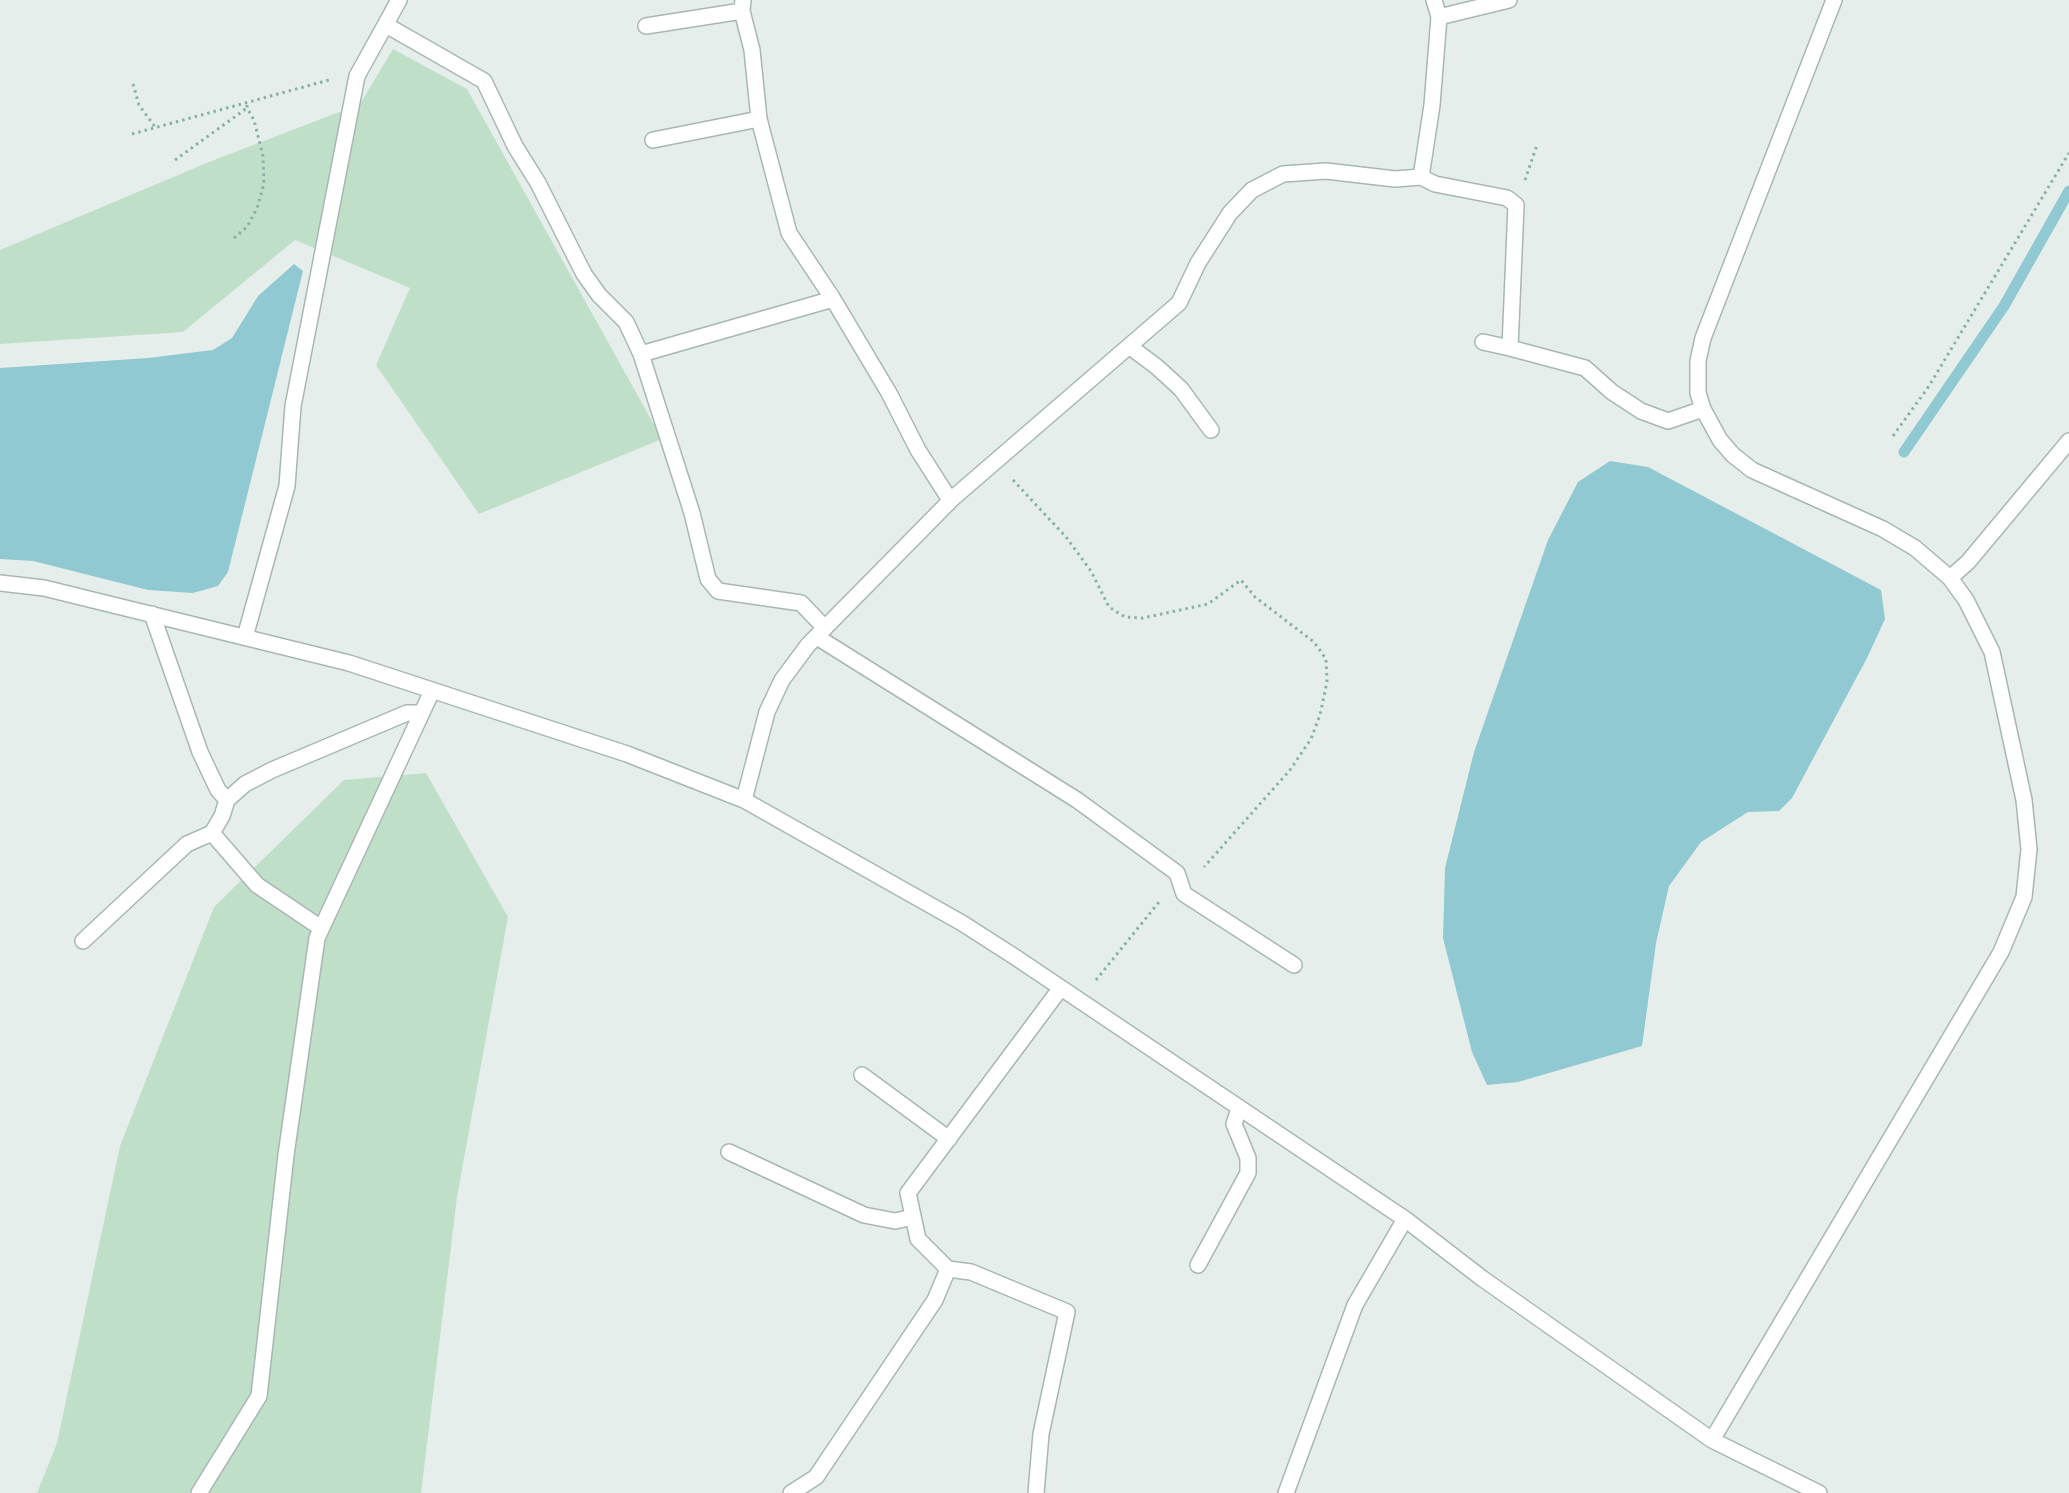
<!DOCTYPE html>
<style>
body{margin:0}
canvas{display:block;background:#e6eeeb}
</style>
<canvas width="2069" height="1493"></canvas>
<script>
const ctx = document.querySelector('canvas').getContext('2d');
ctx.lineJoin = 'round';
function fill(path, color) { ctx.fillStyle = color; ctx.fill(path, 'evenodd'); }
const shape = rows => new Path2D(rows.map(r => 'M' + r).join(''));
function stroke(path, color, width, dash) { ctx.strokeStyle = color; ctx.lineWidth = width; ctx.lineCap = dash ? 'butt' : 'round'; ctx.setLineDash(dash || []); ctx.stroke(path); }
const green = shape([
 [393,49,467,89,662,439,479,514,376,365,410,288,295,240,183,332,0,344,0,250,209,162,360,104],
 [426,773,508,917,457,1197,421,1493,37,1493,57,1443,120,1146,214,907,344,780]
]);
const water = shape([
 [294,264,303,271,228,572,218,586,193,593,148,590,33,561,0,559,0,368,148,358,213,350,232,338,258,296],
 [1610,461,1648,467,1881,590,1885,619,1867,658,1792,798,1779,811,1748,812,1701,842,1669,886,1656,943,1642,1046,1518,1082,1487,1085,1472,1052,1443,938,1445,868,1474,752,1548,540,1578,482]
]);
const stream = shape([
 [1904,452,2004,306,2069,191]
]);
const path = shape([
 [133,84,139,105,155,127],
 [132,134,329,80],
 [175,160,247,108],
 [1525,180,1537,145],
 [234,238,247,227,257,208,264,184,263,156,254,120,247,108,247,102],
 [1893,436,1929,386,2069,153],
 [1013,480,1066,537,1091,571,1109,607,1125,617,1143,618,1208,604,1241,580,1255,597,1314,642,1326,659,1327,682,1320,715,1311,739,1290,770,1204,867],
 [1096,980,1159,902]
]);
const minor = shape([
 [1434,0,1439,17],
 [386,25,484,81,515,146,538,183,584,274,599,295,626,322,641,354,692,513,708,579,718,591,801,603,825,628],
 [646,26,742,11],
 [759,119,789,233,833,299,889,393,918,450,950,500],
 [653,140,759,119,752,50,742,11,743,0],
 [1421,177,1435,184,1507,198,1516,205,1510,348],
 [1483,342,1510,348,1585,368,1612,392,1641,411,1668,421,1703,409],
 [1129,346,1157,367,1181,389,1211,430],
 [641,354,833,299],
 [1950,578,1968,562,2069,441],
 [0,583,44,588,349,663,627,754,744,800,962,923,1015,957,1405,1219,1483,1279,1712,1440,1819,1493],
 [152,614,200,752,218,790,227,800,245,784,272,770,407,713,422,713],
 [245,637,287,486,293,406,357,76,399,0],
 [817,637,1077,800,1177,873,1184,894,1294,965],
 [227,800,222,816,212,833,257,885,321,928],
 [744,800,767,712,782,680,808,645,953,498,1179,303,1198,263,1230,213,1252,190,1283,174,1326,171,1395,179,1421,177,1432,105,1439,17,1509,0],
 [83,941,187,844,212,833],
 [862,1075,949,1139],
 [729,1152,864,1215,895,1221,913,1217],
 [1198,1265,1248,1173,1248,1158,1234,1124,1239,1108],
 [948,1269,971,1272,1067,1312,1041,1434,1036,1493],
 [1712,1440,2001,952,2024,897,2029,849,2024,800,1992,652,1966,600,1950,578,1915,548,1883,529,1752,470,1733,455,1720,440,1703,409,1698,393,1698,361,1703,338,1834,0],
 [199,1493,259,1396,286,1155,317,938,432,691],
 [791,1493,816,1477,935,1300,948,1269,918,1239,908,1193,1060,989],
 [1286,1493,1355,1305,1405,1219]
]);
fill(green, '#c0dfc8');
fill(water, '#90c9d1');
stroke(stream, '#90c9d1', 11);
stroke(minor, '#a8b7b2', 18);
stroke(path, '#88b1a3', 3, [2.5, 4]);
stroke(minor, '#fff', 15);
</script>
